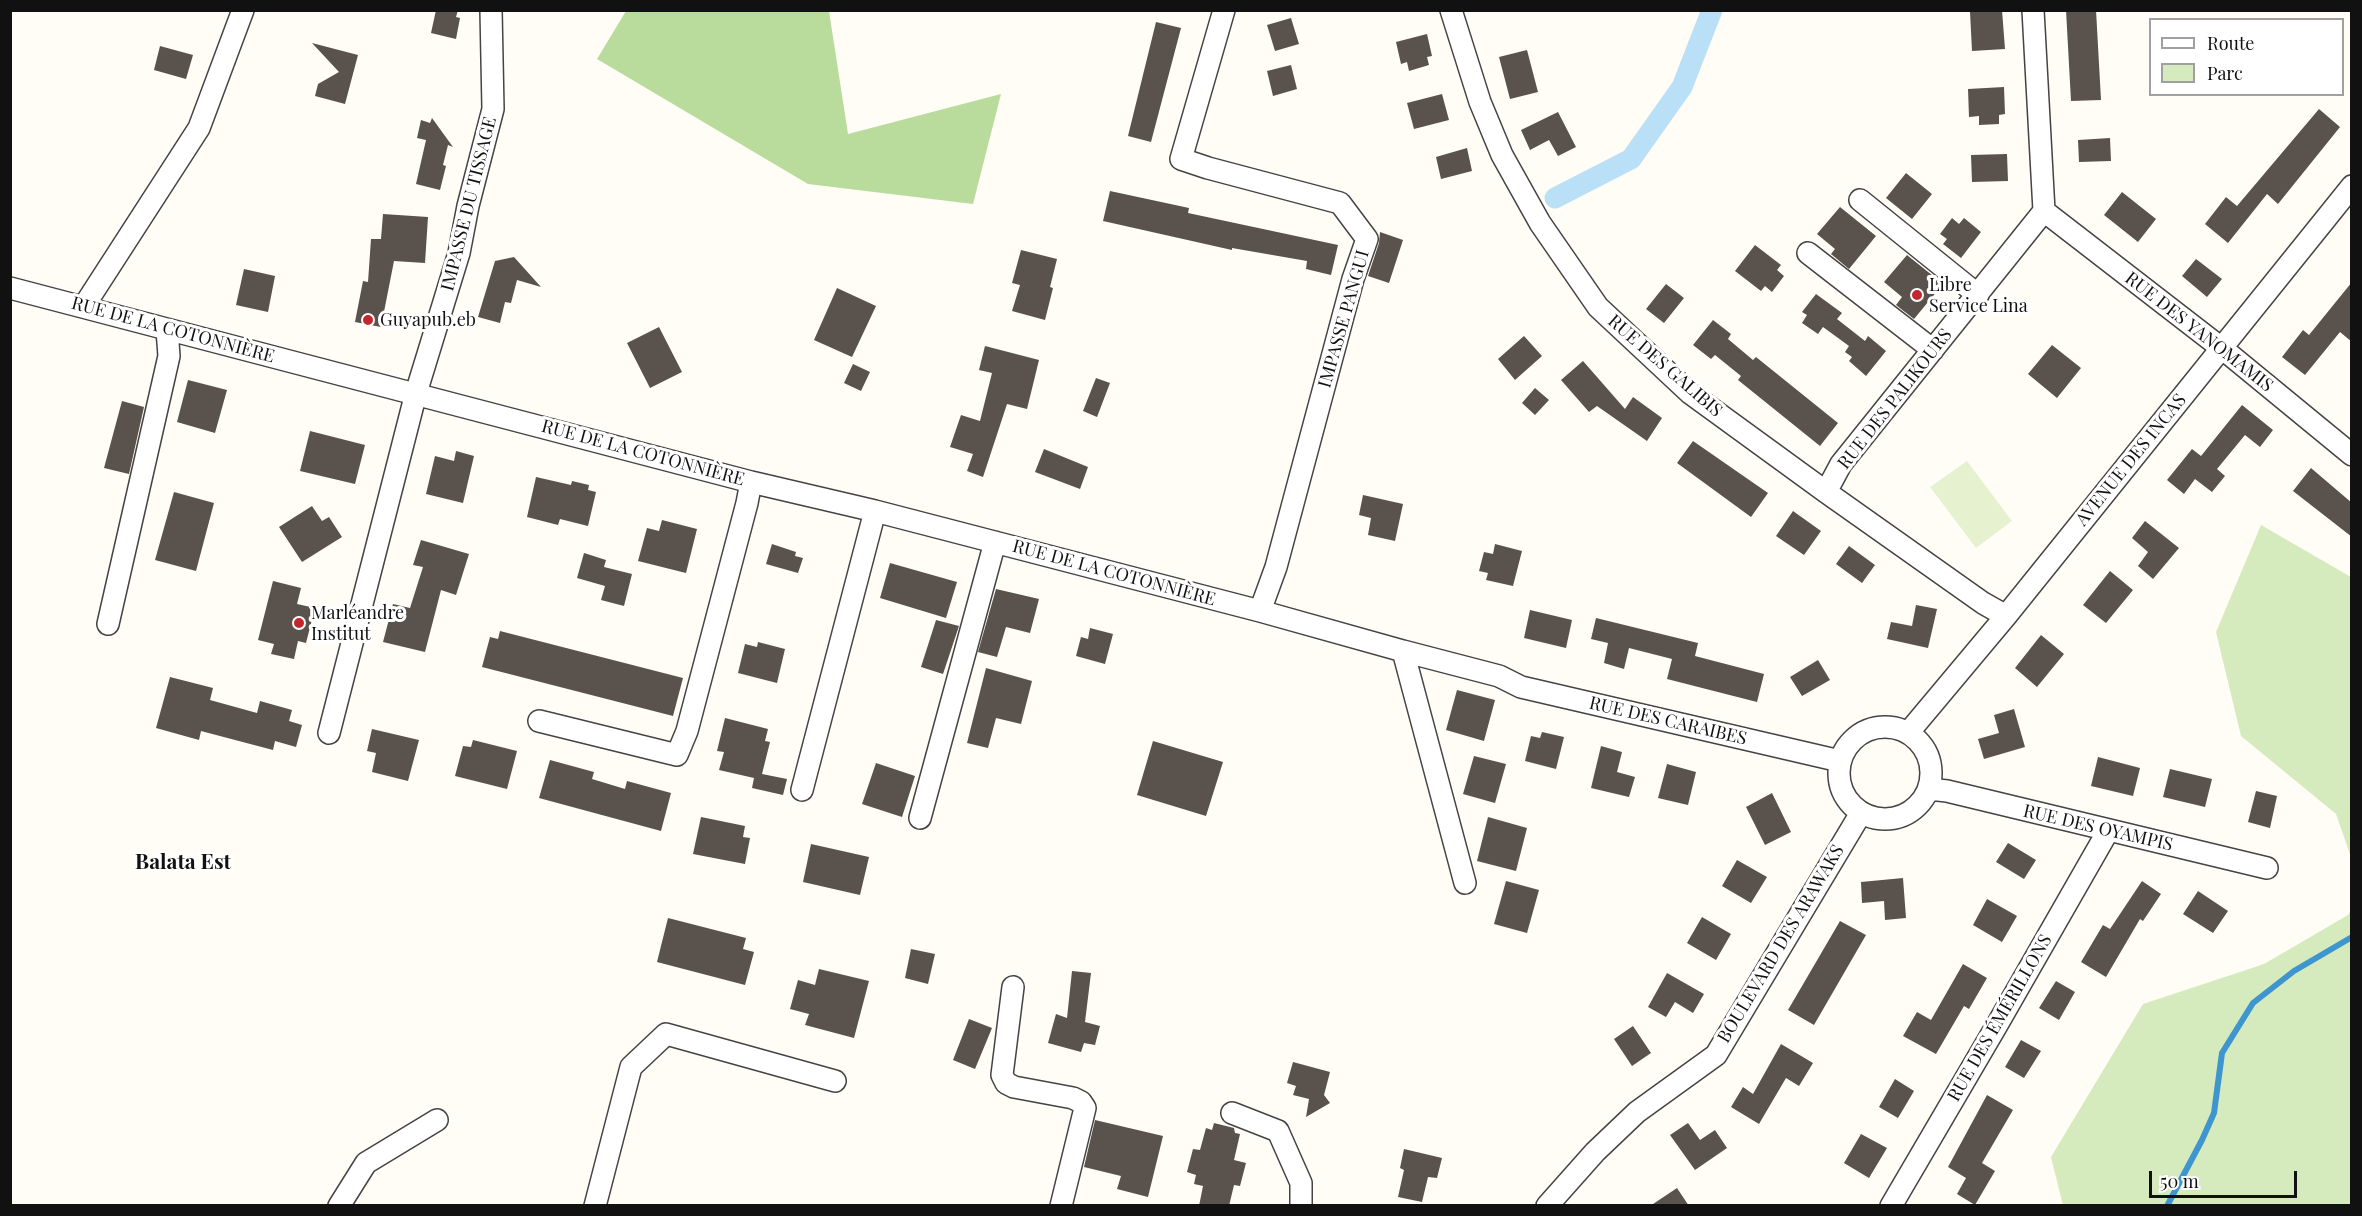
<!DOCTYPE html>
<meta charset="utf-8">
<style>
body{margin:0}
#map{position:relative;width:2362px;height:1216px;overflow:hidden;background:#fffdf5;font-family:"Playfair Display",serif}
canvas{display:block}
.frame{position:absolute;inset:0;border:12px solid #111;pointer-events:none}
.legend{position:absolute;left:2149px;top:18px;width:195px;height:78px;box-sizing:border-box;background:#fff;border:2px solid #a0a0a0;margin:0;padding:8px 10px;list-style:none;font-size:18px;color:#111}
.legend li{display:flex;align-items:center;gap:12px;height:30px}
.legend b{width:30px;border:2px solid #a0a0a0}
.scale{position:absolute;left:2149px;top:1171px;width:148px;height:27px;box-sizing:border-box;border:3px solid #111;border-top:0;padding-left:8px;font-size:18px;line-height:21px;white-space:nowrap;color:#111;-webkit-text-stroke:4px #fff;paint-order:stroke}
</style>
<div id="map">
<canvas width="2362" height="1216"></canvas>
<div class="frame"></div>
<ul class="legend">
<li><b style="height:8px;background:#fff"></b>Route</li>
<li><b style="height:16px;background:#d5ebbd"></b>Parc</li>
</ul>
<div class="scale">50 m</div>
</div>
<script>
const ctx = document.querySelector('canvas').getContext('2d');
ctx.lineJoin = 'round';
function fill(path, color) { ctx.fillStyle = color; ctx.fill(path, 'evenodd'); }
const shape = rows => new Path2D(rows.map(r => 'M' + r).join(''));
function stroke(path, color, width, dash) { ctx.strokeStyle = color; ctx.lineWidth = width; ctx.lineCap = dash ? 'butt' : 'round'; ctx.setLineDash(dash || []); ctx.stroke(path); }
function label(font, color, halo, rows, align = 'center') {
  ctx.font = font + ' "Playfair Display",serif'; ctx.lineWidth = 6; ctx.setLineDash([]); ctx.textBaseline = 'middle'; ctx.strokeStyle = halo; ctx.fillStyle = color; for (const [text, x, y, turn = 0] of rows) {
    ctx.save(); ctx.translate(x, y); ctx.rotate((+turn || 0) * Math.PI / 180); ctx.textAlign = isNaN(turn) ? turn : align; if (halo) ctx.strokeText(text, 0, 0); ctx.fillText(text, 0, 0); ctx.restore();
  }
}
const green = shape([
 [2261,525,2351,577,2351,857,2336,814,2241,736,2216,632],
 [2351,909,2351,1205,2063,1205,2051,1157,2143,1004,2264,964,2348,915]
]);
const forest = shape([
 [626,11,829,11,848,134,1001,94,973,204,808,184,597,59]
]);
const pitch = shape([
 [1967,461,2012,521,1976,548,1930,487]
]);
const stream = shape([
 [2167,1206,2202,1140,2214,1113,2222,1053,2253,1003,2294,971,2352,937]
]);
const canal = shape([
 [1555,198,1631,159,1682,87,1712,10]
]);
const building = shape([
 [436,10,458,10,456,17,460,18,456,39,431,33],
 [2002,10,2005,49,1972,51,1970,12],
 [2066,10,2096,10,2101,100,2071,101],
 [1291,18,1299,44,1275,51,1267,25],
 [1156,22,1181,28,1151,142,1128,136],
 [1427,34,1432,56,1427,57,1429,65,1409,71,1407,62,1401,64,1396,42],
 [312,43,358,55,345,104,315,96,318,84,339,72],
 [160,46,193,55,186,79,154,70],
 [1527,50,1538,92,1510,99,1499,57],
 [1291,65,1297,89,1273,96,1267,71],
 [2004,87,2005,114,1999,115,1999,124,1979,125,1979,116,1969,117,1968,89],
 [1442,94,1449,120,1414,129,1407,103],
 [2319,109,2340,127,2278,204,2267,194,2228,243,2205,224,2226,197,2237,206],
 [1558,112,1576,147,1558,156,1549,140,1530,150,1521,130],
 [432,118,453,147,448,145,443,165,446,166,440,190,416,184,426,140,417,138,421,120,430,123],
 [2110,138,2111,161,2079,162,2078,140],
 [1467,148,1472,171,1441,179,1436,157],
 [2007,154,2008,181,1972,182,1971,155],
 [1906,173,1932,194,1912,219,1886,198],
 [1110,191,1189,208,1188,213,1338,245,1331,275,1306,269,1307,261,1232,248,1232,250,1103,221],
 [2122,192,2156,219,2138,242,2104,215],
 [1840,207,1876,236,1849,269,1831,254,1835,249,1817,234],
 [383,214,428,217,425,263,394,261,381,327,355,322,363,281,368,282,371,239,381,239],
 [1952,218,1959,224,1964,218,1981,232,1961,258,1943,244,1947,239,1940,234],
 [1380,232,1403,240,1389,283,1368,276,1379,243],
 [1755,245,1781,265,1777,270,1784,276,1772,292,1765,286,1761,291,1735,271],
 [1021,250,1057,259,1050,287,1053,288,1045,320,1012,311,1020,285,1012,283],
 [1907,255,1943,284,1914,319,1896,305,1902,297,1884,282],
 [514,257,541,287,517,280,511,303,505,302,500,323,478,317,495,261],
 [2196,259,2222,279,2207,297,2182,276],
 [244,269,275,276,268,312,236,305],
 [2352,282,2352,342,2340,332,2305,375,2282,357,2303,330,2309,335],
 [1666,284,1684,298,1664,323,1646,309],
 [837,288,876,306,852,357,814,340],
 [1816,294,1842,313,1837,319,1865,341,1868,336,1886,351,1866,376,1849,361,1852,357,1845,352,1849,346,1823,327,1818,334,1802,323,1807,315,1802,312],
 [1713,320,1731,334,1728,339,1753,360,1756,357,1838,423,1820,446,1738,380,1741,376,1715,355,1711,359,1693,345],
 [659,327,682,372,650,388,627,343],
 [1524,336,1542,356,1515,380,1498,359],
 [2052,345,2081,368,2057,398,2028,374],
 [985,346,1039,360,1027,409,1007,404,983,477,967,471,973,454,950,447,961,415,980,421,992,373,979,370],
 [1583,361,1625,409,1633,397,1662,418,1647,441,1597,406,1589,412,1561,380],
 [853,364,870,372,861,391,844,383],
 [1096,378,1110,383,1097,417,1083,411],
 [188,380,227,390,215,433,177,422],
 [1535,388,1549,400,1535,415,1522,403],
 [122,401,144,407,129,474,104,468],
 [2242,405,2273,430,2260,447,2245,435,2217,469,2225,476,2212,492,2195,479,2184,494,2167,480,2192,449,2201,456],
 [310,431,365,445,355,484,300,471],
 [1693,441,1768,493,1751,517,1677,463],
 [1044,449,1088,467,1080,489,1035,472],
 [456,451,474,456,463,503,426,494,435,456,454,461],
 [2311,468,2352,503,2352,537,2293,491],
 [536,477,571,485,572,481,589,485,588,490,596,492,588,526,560,519,558,525,527,517],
 [174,492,214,503,196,571,155,560],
 [1363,495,1403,504,1395,541,1368,535,1371,518,1359,515],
 [312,506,322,521,329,517,342,537,302,562,279,527],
 [1793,511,1821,531,1804,555,1776,536],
 [662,520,697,529,686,573,638,561,647,528,659,531],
 [2145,521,2179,548,2153,579,2138,566,2148,552,2132,538],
 [421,540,469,554,456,595,441,590,425,652,383,642,393,604,410,608,423,567,413,565],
 [772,544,796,552,795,556,803,558,798,573,766,564],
 [1495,544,1522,551,1513,586,1486,580,1488,573,1479,571,1484,552,1493,554],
 [1849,546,1875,565,1862,583,1836,564],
 [584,553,606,560,604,567,632,574,624,606,601,600,605,586,577,578],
 [890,563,957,582,946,618,880,598],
 [2110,571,2133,590,2106,623,2083,605],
 [273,581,301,588,297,604,315,608,306,643,298,641,294,659,271,654,274,644,258,640],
 [996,589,1039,599,1030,633,1006,627,997,657,978,652],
 [1916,605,1937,609,1928,648,1887,639,1891,622,1912,626],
 [1530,610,1572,620,1566,648,1524,638],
 [1596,618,1698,643,1695,656,1764,674,1757,702,1667,679,1672,659,1629,648,1624,669,1604,663,1608,643,1591,639],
 [936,620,959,626,943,674,921,667],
 [1090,628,1113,634,1105,664,1076,656,1081,637,1088,639],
 [500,631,683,678,673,716,482,667,490,637,498,639],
 [2041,635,2064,654,2037,687,2015,668],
 [758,642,785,649,777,683,738,673,745,644,757,647],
 [1818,660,1830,680,1802,696,1790,677],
 [986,668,1032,681,1021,724,996,718,988,748,967,743],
 [170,677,213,688,210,700,257,713,260,701,292,710,289,721,302,725,296,747,275,741,273,750,201,731,199,740,156,728],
 [1457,690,1495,700,1484,741,1446,730],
 [2014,709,2025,747,1984,759,1978,739,1999,733,1994,715],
 [725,718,768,729,765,741,770,742,762,774,787,779,783,795,752,788,754,778,719,770,724,752,717,751],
 [372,729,419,740,408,781,372,772,376,753,367,751],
 [1542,732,1564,737,1556,769,1525,761,1531,736,1540,738],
 [473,740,517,751,507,789,455,776,463,746,471,747],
 [1153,741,1223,762,1206,816,1137,795],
 [1601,746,1622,752,1617,772,1635,777,1629,797,1591,788],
 [1474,756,1506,764,1495,803,1463,794],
 [2098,757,2140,768,2133,796,2091,786],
 [550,760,594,772,592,779,625,789,627,781,671,793,661,831,539,798],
 [876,763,915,776,902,817,862,804],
 [1667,764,1696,772,1688,805,1658,798],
 [2170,769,2212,779,2205,807,2163,797],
 [2256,791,2277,796,2270,828,2248,822],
 [1772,793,1791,832,1765,845,1746,807],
 [701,817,745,826,743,837,750,838,745,864,693,854],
 [1488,817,1527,828,1516,871,1477,861],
 [2008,843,2036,860,2024,879,1996,862],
 [811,844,869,857,860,895,803,882],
 [1737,860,1767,877,1751,903,1722,886],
 [1903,878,1906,918,1885,920,1884,901,1862,903,1861,882],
 [1506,881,1539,890,1527,933,1494,924],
 [2142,881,2161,894,2143,921,2140,919,2106,977,2081,962,2103,925,2110,929],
 [2198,891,2228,911,2213,933,2183,914],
 [1987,899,2017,916,2002,942,1973,925],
 [1702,917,1731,934,1716,960,1687,943],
 [668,918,746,938,743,949,754,952,745,985,657,962],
 [1840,921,1866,935,1814,1025,1788,1010],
 [911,949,935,954,928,984,905,978],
 [1963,964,1987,978,1969,1009,1964,1006,1936,1054,1903,1036,1917,1012,1931,1020],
 [819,969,869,981,854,1038,805,1025,809,1014,790,1009,798,980,815,985],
 [1072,971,1091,973,1085,1022,1100,1026,1095,1045,1084,1043,1081,1052,1048,1043,1056,1014,1067,1018],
 [1667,973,1704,994,1693,1013,1675,1002,1666,1017,1648,1007],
 [2056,981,2075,992,2059,1020,2039,1008],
 [969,1019,992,1028,975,1069,953,1060],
 [1633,1026,1651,1053,1632,1066,1614,1039],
 [2021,1040,2041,1051,2024,1078,2005,1067],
 [1781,1044,1813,1063,1799,1086,1786,1078,1759,1124,1731,1107,1743,1087,1753,1094],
 [1293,1062,1330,1072,1324,1095,1330,1103,1306,1117,1309,1099,1293,1095,1296,1086,1287,1083],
 [1895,1079,1914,1091,1898,1118,1879,1107],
 [1987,1095,2013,1110,1982,1163,1995,1171,1975,1205,1957,1194,1966,1178,1948,1167],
 [1095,1120,1163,1136,1148,1197,1117,1189,1121,1176,1084,1167],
 [1214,1123,1234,1128,1235,1133,1240,1134,1234,1160,1246,1163,1240,1186,1234,1185,1229,1206,1199,1206,1203,1186,1194,1184,1196,1175,1187,1172,1193,1149,1200,1150,1206,1128,1212,1130],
 [1688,1123,1700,1140,1715,1130,1727,1148,1695,1170,1670,1135],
 [1861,1134,1887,1148,1869,1178,1844,1163],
 [1404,1149,1442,1158,1437,1178,1428,1177,1422,1202,1398,1197,1404,1170,1400,1168],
 [1677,1188,1689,1206,1650,1206]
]);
const minor = shape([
 [1224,10,1181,159,1208,168,1340,203,1367,239,1353,279,1276,567,1260,611],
 [1451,10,1480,102,1502,155,1540,223,1598,307,1690,393,1826,492,1983,603,2006,616],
 [1860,200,1978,295],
 [2044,211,2229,354,2352,455],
 [1808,253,1933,350],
 [10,288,751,482,875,511,1260,611,1403,651,1465,883],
 [84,306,199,128,243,10],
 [1826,492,1841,464,2044,211,2033,10],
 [108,624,169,356,167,330],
 [1403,651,1499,676,1521,687,1840,761],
 [539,721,677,755,687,731,747,503,751,482],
 '1839 773a46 46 0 1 1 92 0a46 46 0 1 1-92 0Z',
 [329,733,416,393,459,253,468,206,493,109,491,10],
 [1908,733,2006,616,2352,186],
 [1929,789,1947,791,2267,868],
 [802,790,875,511],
 [920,818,995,542],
 [1013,987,1002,1075,1006,1083,1014,1087,1073,1098,1081,1102,1085,1108,1061,1206],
 [1232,1113,1278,1131,1301,1183,1301,1206],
 [339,1206,366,1163,437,1120],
 [595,1206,631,1067,666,1034,835,1081],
 [1547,1206,1595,1152,1637,1112,1716,1055,1861,813],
 [1891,1206,1997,1025,2108,831]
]);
const markers = [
 [1917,295,6,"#c4262e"],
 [368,320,6,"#c4262e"],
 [299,623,6,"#c4262e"]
];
const streetNames = [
 ["IMPASSE DU TISSAGE",469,204,-76],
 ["IMPASSE PANGUI",1344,319,-74],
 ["RUE DE LA COTONNIÈRE",173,330,15],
 ["RUE DES YANOMAMIS",2199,332,38],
 ["RUE DES GALIBIS",1665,366,41],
 ["RUE DES PALIKOURS",1895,399,-52],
 ["RUE DE LA COTONNIÈRE",643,453,15],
 ["AVENUE DES INCAS",2131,460,-51],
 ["RUE DE LA COTONNIÈRE",1114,573,15],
 ["RUE DES CARAIBES",1668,721,13],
 ["RUE DES OYAMPIS",2098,828,13],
 ["BOULEVARD DES ARAWAKS",1781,944,-59],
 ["RUE DES ÉMÉRILLONS",2000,1018,-60]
];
const poiNames = [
 ["Libre",1929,285],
 ["Service Lina",1929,306],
 ["Guyapub.eb",380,320],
 ["Marléandre",311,613],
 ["Institut",311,634]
];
const quarterNames = [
 ["Balata Est",183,862]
];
fill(green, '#d5ebbd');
fill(forest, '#b9dc9c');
fill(pitch, '#e6f2cf');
stroke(stream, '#3f96cf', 6);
stroke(canal, '#b9e0f7', 21);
fill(building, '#5a524d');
stroke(minor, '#444', 24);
stroke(minor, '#fff', 21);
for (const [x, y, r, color] of markers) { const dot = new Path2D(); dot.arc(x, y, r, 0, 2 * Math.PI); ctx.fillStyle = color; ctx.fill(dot); stroke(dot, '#fff', 2); }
label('18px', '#111', '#fff', streetNames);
label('18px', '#111', '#fff', poiNames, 'left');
label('bold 21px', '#111', '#fff', quarterNames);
</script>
